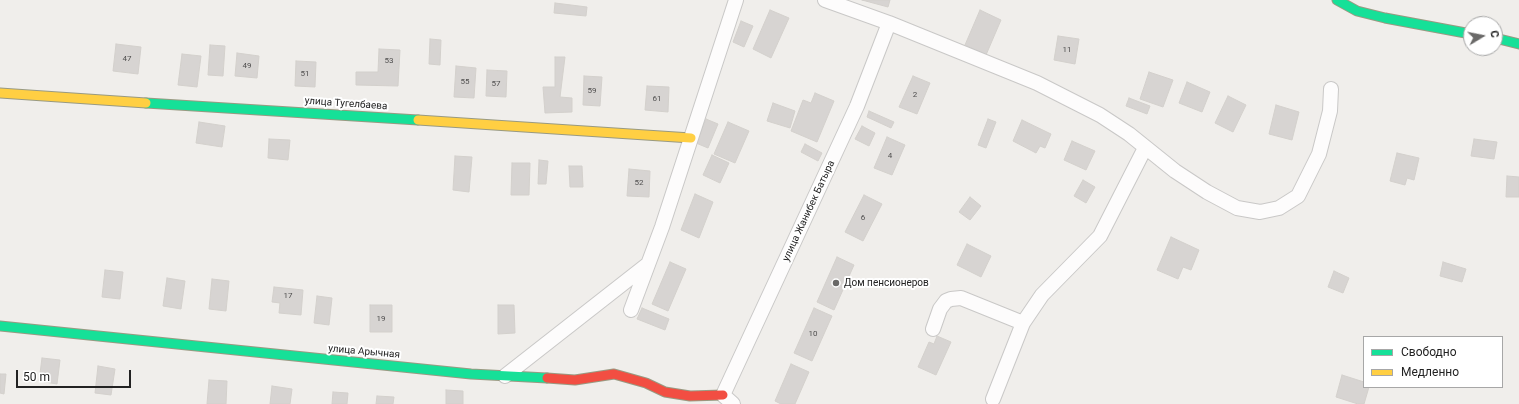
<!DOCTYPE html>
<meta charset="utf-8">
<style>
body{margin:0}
#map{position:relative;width:1519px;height:404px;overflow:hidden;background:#f0eeeb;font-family:Roboto,sans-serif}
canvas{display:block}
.legend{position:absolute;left:1363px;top:336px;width:140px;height:52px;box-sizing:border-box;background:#fff;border:1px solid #a7a7a7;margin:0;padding:5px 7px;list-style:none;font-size:12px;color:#222}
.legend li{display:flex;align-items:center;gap:8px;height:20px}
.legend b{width:20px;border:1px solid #a7a7a7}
.north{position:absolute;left:1463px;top:16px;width:40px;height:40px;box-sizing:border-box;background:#fff;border:1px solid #a7a7a7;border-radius:50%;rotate:80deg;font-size:11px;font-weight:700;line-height:16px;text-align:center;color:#222}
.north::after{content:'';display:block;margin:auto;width:14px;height:18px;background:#6a6968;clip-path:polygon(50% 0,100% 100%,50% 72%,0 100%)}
.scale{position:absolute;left:16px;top:370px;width:115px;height:18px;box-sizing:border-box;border:2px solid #222;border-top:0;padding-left:5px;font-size:12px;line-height:14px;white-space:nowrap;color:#222;-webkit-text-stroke:3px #fff;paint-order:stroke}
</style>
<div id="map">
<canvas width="1519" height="404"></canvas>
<ul class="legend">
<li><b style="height:5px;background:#16e098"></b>Свободно</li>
<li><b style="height:5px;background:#ffcf43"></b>Медленно</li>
</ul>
<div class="north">С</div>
<div class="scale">50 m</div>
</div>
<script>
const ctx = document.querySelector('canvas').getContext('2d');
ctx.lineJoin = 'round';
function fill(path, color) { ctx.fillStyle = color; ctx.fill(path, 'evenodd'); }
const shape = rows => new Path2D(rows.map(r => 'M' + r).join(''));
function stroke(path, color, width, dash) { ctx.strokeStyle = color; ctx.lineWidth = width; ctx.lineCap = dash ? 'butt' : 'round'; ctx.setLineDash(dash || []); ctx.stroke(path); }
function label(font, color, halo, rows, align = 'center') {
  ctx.font = font + ' Roboto,sans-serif'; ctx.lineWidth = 4; ctx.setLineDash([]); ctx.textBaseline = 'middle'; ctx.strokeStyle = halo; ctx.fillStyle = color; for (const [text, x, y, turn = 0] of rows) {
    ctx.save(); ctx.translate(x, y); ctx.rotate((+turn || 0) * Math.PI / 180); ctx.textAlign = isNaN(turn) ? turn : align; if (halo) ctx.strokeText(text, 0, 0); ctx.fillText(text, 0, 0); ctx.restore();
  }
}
const building = shape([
 [862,0,890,0,888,7,862,0],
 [555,3,587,7,586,16,554,13,555,3],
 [770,10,789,18,771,58,753,49,770,10],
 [980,10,1001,20,986,55,965,45,980,10],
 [741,21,753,26,744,47,733,42,741,21],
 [1058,36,1079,39,1075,64,1054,60,1058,36],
 [430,39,441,40,440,65,429,64,430,39],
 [116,44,141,47,138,74,113,71,116,44],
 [210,45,225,46,223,76,208,75,210,45],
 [379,49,400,50,398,86,356,85,356,72,378,72,379,49],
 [237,53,259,56,257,78,235,76,237,53],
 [182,54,201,56,197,87,178,85,182,54],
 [555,57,565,57,560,97,572,98,572,112,545,113,543,87,555,87,555,57],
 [296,61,316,62,315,87,295,86,296,61],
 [456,66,476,68,474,98,454,97,456,66],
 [487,70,507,71,506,97,486,96,487,70],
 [1149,72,1173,80,1163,107,1140,99,1149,72],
 [584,76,602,77,600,106,583,105,584,76],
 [913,76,930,83,917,114,899,107,913,76],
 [1187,82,1210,92,1202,112,1179,103,1187,82],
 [647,86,669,87,668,112,645,110,647,86],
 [815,93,834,101,817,142,791,131,803,100,811,103,815,93],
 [1228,96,1246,105,1233,132,1215,123,1228,96],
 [1129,98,1150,106,1147,114,1126,106,1129,98],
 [773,103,795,111,790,128,767,121,773,103],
 [1276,105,1299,112,1292,140,1269,134,1276,105],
 [869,111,894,122,891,128,867,117,869,111],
 [706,119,718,124,708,148,696,143,706,119],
 [988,119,996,122,986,148,978,145,988,119],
 [1022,120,1051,134,1045,148,1040,146,1036,153,1013,141,1022,120],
 [199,122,225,126,222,147,196,143,199,122],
 [728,122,749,131,735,163,714,154,728,122],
 [862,126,875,133,869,146,855,139,862,126],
 [887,137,905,145,892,175,874,168,887,137],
 [269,139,290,140,288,160,268,158,269,139],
 [1474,139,1497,142,1494,159,1471,156,1474,139],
 [1072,141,1095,151,1086,170,1064,160,1072,141],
 [805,144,822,153,818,161,801,152,805,144],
 [1397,153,1419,158,1414,180,1407,178,1405,185,1390,181,1397,153],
 [712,155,729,163,720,183,703,175,712,155],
 [455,156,472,157,469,192,453,190,455,156],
 [539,160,548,161,546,184,538,184,539,160],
 [512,163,530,163,529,195,511,195,512,163],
 [569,166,582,166,583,187,570,187,569,166],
 [629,169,650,171,649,197,627,196,629,169],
 [1507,176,1519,177,1519,197,1506,197,1507,176],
 [1083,180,1095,187,1086,203,1074,196,1083,180],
 [695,194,713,202,699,238,681,230,695,194],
 [864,195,882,204,863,241,845,232,864,195],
 [970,197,981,206,970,220,959,212,970,197],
 [1171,237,1199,250,1191,270,1183,267,1178,279,1157,270,1171,237],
 [967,244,991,256,981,277,957,265,967,244],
 [837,257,854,265,834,310,817,302,837,257],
 [670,262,686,269,668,311,652,304,670,262],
 [1443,262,1466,269,1462,282,1440,276,1443,262],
 [105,270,123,272,120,299,102,297,105,270],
 [1334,271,1349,278,1343,293,1328,287,1334,271],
 [167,278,185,281,181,309,163,306,167,278],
 [212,279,229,281,226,311,209,309,212,279],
 [274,287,303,290,301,315,279,313,280,303,272,302,274,287],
 [317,296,332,298,329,325,314,323,317,296],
 [370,305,392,305,392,332,370,332,370,305],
 [498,305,514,305,515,333,498,334,498,305],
 [642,308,669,319,665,330,637,319,642,308],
 [814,308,832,316,812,361,794,353,814,308],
 [937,336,951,342,936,375,918,367,929,342,934,344,937,336],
 [42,358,60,360,57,384,39,381,42,358],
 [791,364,809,372,795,404,781,404,775,401,791,364],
 [98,366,115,369,111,395,95,393,98,366],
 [0,374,6,374,4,394,0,393,0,374],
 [1342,375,1364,382,1364,387,1369,387,1364,404,1358,404,1336,397,1342,375],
 [209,380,227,381,226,404,207,404,209,380],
 [272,386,292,389,290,404,270,404,272,386],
 [446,390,463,391,463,404,446,404,446,390],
 [333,392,348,393,347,404,332,404,333,392],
 [377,396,394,397,393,404,376,404,377,396]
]);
const street = shape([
 [825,0,889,23,1037,83,1100,115,1129,134,1175,171,1207,192,1237,208,1260,212,1279,208,1298,196,1319,154,1330,111,1331,89],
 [631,310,662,227,736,0],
 [933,329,940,309,946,301,951,299,961,298,1023,323],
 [505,376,648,264],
 [993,399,1023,323,1042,295,1100,236,1145,148],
 [733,404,723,395,857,106,889,23]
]);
const fast = shape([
 [1337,0,1357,11,1385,18,1471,34],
 [1495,38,1519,44],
 [146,103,418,120],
 [0,326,471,374,547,378]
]);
const slow = shape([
 [0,93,146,103],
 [418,120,691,138]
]);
const jam = shape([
 [547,378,575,380,614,374,646,383,665,392,690,396,723,395]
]);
const markers = [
 [836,283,4,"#6a6968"]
];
const numberNames = [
 ["11",1067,50],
 ["47",127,59],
 ["53",389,61],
 ["49",247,66],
 ["51",305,74],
 ["55",465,82],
 ["57",496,84],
 ["59",592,91],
 ["2",915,95],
 ["61",657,99],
 ["4",890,156],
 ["52",639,183],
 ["6",863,218],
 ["17",288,296],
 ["19",381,319],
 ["10",813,334]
];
const streetNames = [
 ["улица Тугелбаева",346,104,4],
 ["улица Жанибек Батыра",809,211,-65],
 ["улица Арычная",364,352,5]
];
const poiNames = [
 ["Дом пенсионеров",844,283]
];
fill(building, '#d7d4d2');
stroke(building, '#d3d0cc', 1);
stroke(street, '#c9c8c7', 16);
stroke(fast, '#999a82', 11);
stroke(slow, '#999a82', 11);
stroke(jam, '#999a82', 11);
stroke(street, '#fdfcfc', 14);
stroke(fast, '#16e098', 9);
stroke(slow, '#ffcf43', 9);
stroke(jam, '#f24e42', 9);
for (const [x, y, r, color] of markers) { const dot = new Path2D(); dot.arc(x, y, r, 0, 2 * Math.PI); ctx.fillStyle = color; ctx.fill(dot); stroke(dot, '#fff', 1.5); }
label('8px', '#4f4e4e', null, numberNames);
label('10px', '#222', '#fff', streetNames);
label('10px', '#222', '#fff', poiNames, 'left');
</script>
